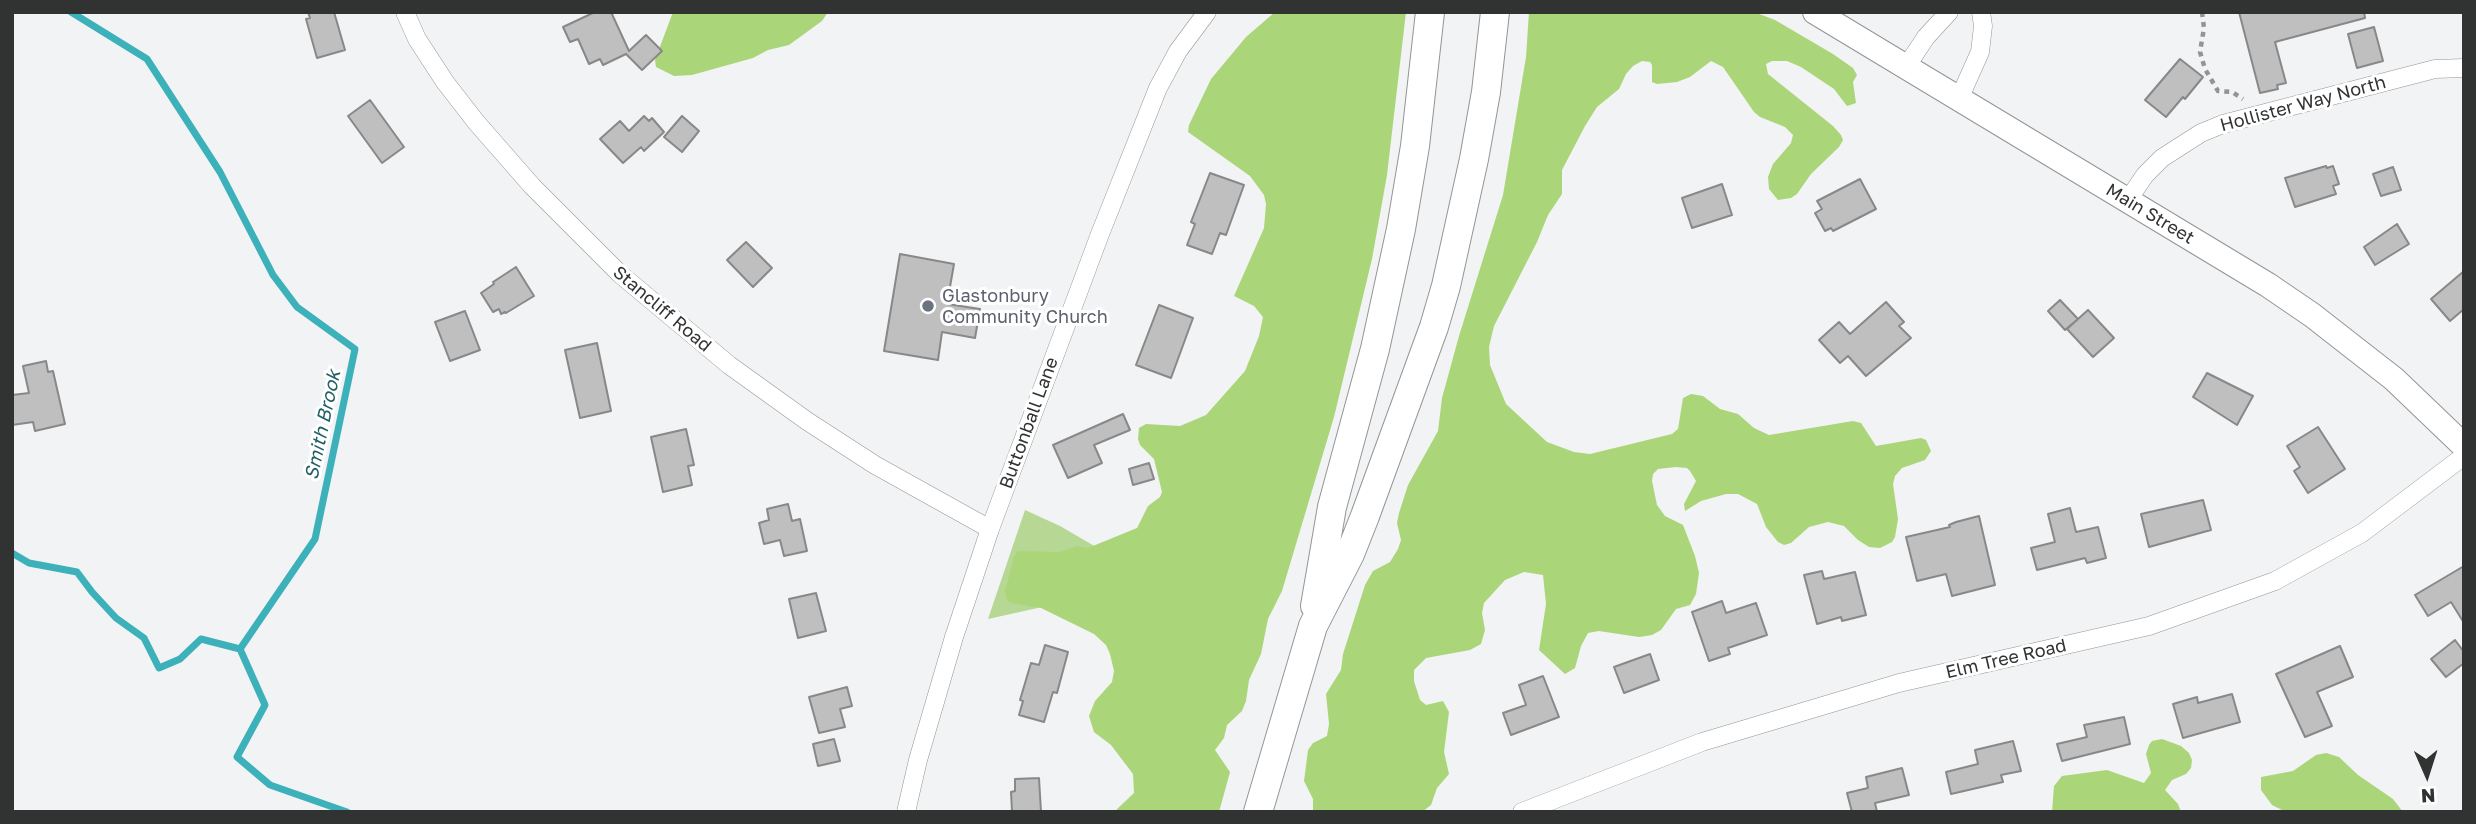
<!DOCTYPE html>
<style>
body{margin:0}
#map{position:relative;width:2476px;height:824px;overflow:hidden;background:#f2f3f4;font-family:"Golos Text",sans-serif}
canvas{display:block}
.frame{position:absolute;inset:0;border:14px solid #313232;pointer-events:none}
.north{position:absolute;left:2392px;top:740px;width:70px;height:70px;-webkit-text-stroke:5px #fff;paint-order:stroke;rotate:177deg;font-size:19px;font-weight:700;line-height:28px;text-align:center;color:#313232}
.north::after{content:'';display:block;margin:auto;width:24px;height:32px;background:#313232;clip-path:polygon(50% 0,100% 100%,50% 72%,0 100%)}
</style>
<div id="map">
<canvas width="2476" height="824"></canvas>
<div class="frame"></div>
<div class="north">N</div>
</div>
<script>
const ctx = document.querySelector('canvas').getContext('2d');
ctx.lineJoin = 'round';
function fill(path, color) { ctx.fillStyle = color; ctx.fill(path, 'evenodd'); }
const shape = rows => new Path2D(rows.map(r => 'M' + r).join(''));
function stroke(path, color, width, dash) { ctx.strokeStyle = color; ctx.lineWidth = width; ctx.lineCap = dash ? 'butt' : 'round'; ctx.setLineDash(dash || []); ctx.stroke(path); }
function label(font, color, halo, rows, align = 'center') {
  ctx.font = font + ' "Golos Text",sans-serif'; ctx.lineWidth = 6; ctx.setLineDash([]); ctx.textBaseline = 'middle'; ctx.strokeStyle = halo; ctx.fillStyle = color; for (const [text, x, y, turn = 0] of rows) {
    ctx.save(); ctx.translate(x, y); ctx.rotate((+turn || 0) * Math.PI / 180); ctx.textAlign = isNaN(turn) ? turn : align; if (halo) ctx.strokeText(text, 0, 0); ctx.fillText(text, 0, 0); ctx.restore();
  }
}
const green = shape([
 [1025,510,1060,526,1115,558,1083,598,988,619]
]);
const forest = shape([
 [673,12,828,12,822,21,789,45,768,50,753,58,692,75,674,76,656,67,655,60],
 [1275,12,1406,12,1387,175,1372,259,1334,417,1282,591,1268,619,1261,654,1249,680,1246,701,1242,711,1227,725,1224,738,1215,750,1230,772,1219,812,1114,812,1134,793,1133,774,1111,745,1094,732,1089,716,1095,701,1112,682,1114,671,1110,654,1106,645,1094,634,1041,608,1012,603,1007,600,1005,591,1014,557,1018,551,1060,552,1077,546,1088,548,1137,528,1148,506,1160,497,1162,492,1154,459,1140,445,1138,439,1139,428,1146,424,1180,426,1206,415,1245,371,1259,336,1263,317,1254,306,1234,296,1264,228,1266,204,1264,195,1250,176,1188,132,1189,125,1211,79,1246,37],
 [1529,12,1754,12,1775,20,1833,54,1853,68,1857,75,1853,82,1856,103,1847,106,1834,89,1801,67,1787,61,1772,61,1766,64,1768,74,1833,126,1841,135,1843,140,1839,147,1811,174,1797,194,1791,198,1778,200,1769,189,1768,177,1773,164,1791,143,1793,135,1785,127,1760,117,1754,112,1723,67,1711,61,1690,77,1677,82,1657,84,1652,82,1652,65,1650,62,1642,61,1633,66,1626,74,1619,89,1597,107,1585,126,1562,170,1562,194,1548,215,1537,242,1494,326,1489,347,1490,365,1506,404,1547,442,1574,452,1590,454,1672,434,1678,429,1683,398,1691,394,1703,396,1720,409,1738,414,1754,428,1769,435,1853,421,1861,423,1876,446,1921,438,1926,440,1931,451,1925,460,1902,468,1895,476,1893,484,1898,519,1895,537,1892,542,1880,548,1869,547,1858,540,1844,526,1828,522,1809,527,1791,543,1784,545,1778,542,1766,527,1757,504,1738,494,1726,494,1701,501,1685,511,1684,504,1696,481,1690,471,1687,468,1676,467,1658,469,1653,474,1652,481,1657,505,1665,516,1683,525,1695,556,1699,573,1696,594,1690,605,1676,609,1661,630,1652,635,1639,637,1599,631,1588,633,1581,646,1575,668,1565,674,1539,650,1546,604,1543,575,1524,572,1505,580,1484,603,1482,613,1485,630,1481,644,1470,650,1426,658,1414,670,1414,681,1420,700,1426,705,1443,701,1449,712,1444,752,1449,774,1437,788,1431,805,1422,812,1313,812,1313,799,1304,781,1308,750,1313,743,1327,736,1329,724,1326,694,1341,670,1343,654,1365,585,1373,571,1390,562,1398,549,1401,540,1397,523,1399,513,1408,485,1438,431,1442,398,1459,336,1503,195,1526,57],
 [2162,739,2181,746,2189,753,2192,760,2191,768,2186,774,2172,780,2165,790,2178,804,2181,812,2052,812,2054,786,2062,776,2107,770,2144,783,2151,773,2146,754,2149,745,2152,741],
 [2326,753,2339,757,2358,775,2393,799,2403,812,2286,812,2272,805,2261,790,2261,777,2293,771,2316,755]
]);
const stream = shape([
 [71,12,147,59,220,172,273,275,297,307,355,349,315,539,240,649,265,705,237,757,270,785,347,812],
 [12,553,29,563,77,572,92,592,116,618,144,638,159,668,180,659,201,639,240,649]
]);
const building = shape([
 [308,12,334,12,345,50,317,58,306,19,310,18,308,12],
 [595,12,611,12,629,51,646,35,662,51,642,70,626,54,603,65,600,59,589,64,578,39,570,42,563,27,595,12],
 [2239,12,2364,12,2365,18,2275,42,2286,83,2277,85,2278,89,2260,93,2239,12],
 [2374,27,2383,61,2357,68,2348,34,2374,27],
 [2180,59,2203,77,2185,99,2183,97,2166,117,2145,100,2180,59],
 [370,100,404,147,382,163,348,116,370,100],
 [644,116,649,121,652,118,664,132,644,151,641,147,623,163,600,139,620,121,629,131,644,116],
 [682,116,699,131,682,152,664,137,682,116],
 [2326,166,2327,168,2333,166,2339,184,2333,186,2336,194,2295,207,2285,178,2326,166],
 [2393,167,2401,190,2381,196,2373,174,2393,167],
 [1210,173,1244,185,1226,235,1220,233,1212,254,1187,245,1195,224,1191,222,1210,173],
 [1860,179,1876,209,1833,231,1831,228,1825,231,1815,213,1822,209,1817,201,1860,179],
 [1722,184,1732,215,1692,228,1682,198,1722,184],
 [2397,224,2409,244,2375,265,2364,247,2397,224],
 [746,242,772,268,753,287,727,260,746,242],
 [900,254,954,264,947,304,980,309,975,338,942,332,938,360,884,351,900,254],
 [516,267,534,296,506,313,505,312,501,314,499,309,493,312,481,293,494,284,493,282,516,267],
 [2464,271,2464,309,2450,321,2431,299,2464,271],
 [2060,300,2078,319,2065,330,2048,311,2060,300],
 [1886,302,1904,322,1899,326,1911,338,1866,376,1848,356,1840,363,1819,340,1839,322,1850,334,1886,302],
 [1159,305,1193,318,1171,378,1136,365,1159,305],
 [2088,310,2114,338,2093,357,2067,329,2088,310],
 [465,311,480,350,450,361,435,322,465,311],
 [597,343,611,411,580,418,565,350,597,343],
 [46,361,48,372,53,371,65,424,35,431,33,422,12,425,12,395,29,393,23,366,46,361],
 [2207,373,2253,396,2237,425,2193,397,2207,373],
 [1123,414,1130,430,1094,445,1102,463,1068,478,1053,445,1123,414],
 [2318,427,2345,469,2308,493,2294,471,2300,467,2287,446,2318,427],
 [686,429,694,465,688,466,692,485,663,492,651,437,686,429],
 [1149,463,1154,479,1133,485,1129,469,1149,463],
 [2203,500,2211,530,2149,547,2141,514,2203,500],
 [788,504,792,521,800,519,807,551,784,556,780,540,764,544,759,523,769,520,767,509,788,504],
 [2070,508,2076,532,2098,527,2106,558,2087,563,2085,558,2037,570,2031,548,2055,542,2048,514,2070,508],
 [1979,516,1995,585,1952,596,1946,574,1917,581,1906,537,1950,527,1949,525,1956,522,1979,516],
 [2464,566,2464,623,2451,602,2428,616,2415,595,2464,566],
 [1822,571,1824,579,1855,572,1866,615,1842,621,1841,617,1817,624,1804,575,1822,571],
 [816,593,826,631,798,638,789,599,816,593],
 [1722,601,1726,613,1756,603,1767,635,1728,648,1730,654,1709,661,1692,612,1722,601],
 [2455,640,2464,652,2464,663,2446,677,2431,659,2455,640],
 [1045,645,1068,652,1057,693,1053,692,1044,722,1019,715,1023,701,1020,700,1031,663,1039,665,1045,645],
 [2340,646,2353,677,2317,692,2332,726,2305,737,2276,674,2340,646],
 [1650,654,1659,680,1624,693,1614,667,1650,654],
 [1543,676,1559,717,1511,735,1503,713,1526,705,1519,685,1543,676],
 [847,687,852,706,840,709,845,727,819,733,809,697,847,687],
 [2232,694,2240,722,2183,738,2173,704,2197,697,2198,703,2232,694],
 [2124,717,2130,744,2062,761,2057,744,2087,737,2084,725,2124,717],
 [834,739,840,761,818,766,813,744,834,739],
 [2013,741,2021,771,2001,775,2003,782,1951,794,1946,772,1978,764,1975,750,2013,741],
 [1902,768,1909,795,1875,803,1877,812,1852,812,1847,793,1868,788,1866,777,1902,768],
 [1039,778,1041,812,1012,812,1011,792,1015,791,1015,779,1039,778]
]);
const path = shape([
 [2202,12,2204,28,2200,52,2205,69,2218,91,2232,92,2243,99]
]);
const minor = shape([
 [405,12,417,39,445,82,476,122,532,186,620,274,729,365,807,421,875,465,990,529],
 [1906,67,1926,37,1949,12],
 [1959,99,1980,52,1983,26,1981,12],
 [2128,200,2145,175,2162,158,2201,133,2223,124,2435,69,2464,68],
 [906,812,918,760,954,637,990,529,1100,234,1158,88,1178,51,1207,12],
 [1522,812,1702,742,1899,683,2149,626,2275,581,2362,533,2464,456]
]);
const secondary = shape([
 [1815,12,2268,285,2312,315,2394,379,2464,446]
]);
const primary = shape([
 [1315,606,1332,507,1375,349,1401,229,1415,146,1430,12],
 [1258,812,1313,626,1350,554,1365,516,1434,327,1446,286,1474,159,1486,92,1495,12]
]);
const markers = [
 [928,306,7,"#6b7280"]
];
const streetNames = [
 ["Hollister Way North",2303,104,-15],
 ["Main Street",2150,214,31],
 ["Stancliff Road",662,309,40],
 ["Buttonball Lane",1029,423,-70],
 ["Elm Tree Road",2006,659,-13]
];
const worshipNames = [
 ["Glastonbury",942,296],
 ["Community Church",942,317]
];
const waterNames = [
 ["Smith Brook",323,425,-78]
];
fill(green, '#b7d794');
fill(forest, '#abd579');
stroke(stream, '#3cb1ba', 7);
fill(building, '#c0bfc0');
stroke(building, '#898889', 2);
stroke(minor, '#949596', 19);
stroke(secondary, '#949596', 26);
stroke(primary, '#949596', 30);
stroke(path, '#939495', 4.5, [5, 5]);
stroke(minor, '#fff', 18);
stroke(secondary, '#fff', 24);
stroke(primary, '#fff', 28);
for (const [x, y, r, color] of markers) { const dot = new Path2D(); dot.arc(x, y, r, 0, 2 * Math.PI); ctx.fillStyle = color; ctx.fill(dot); stroke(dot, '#fff', 2.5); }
label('18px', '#313232', '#fff', streetNames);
label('18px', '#5b616d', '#fff', worshipNames, 'left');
label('italic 19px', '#216065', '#fff', waterNames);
</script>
